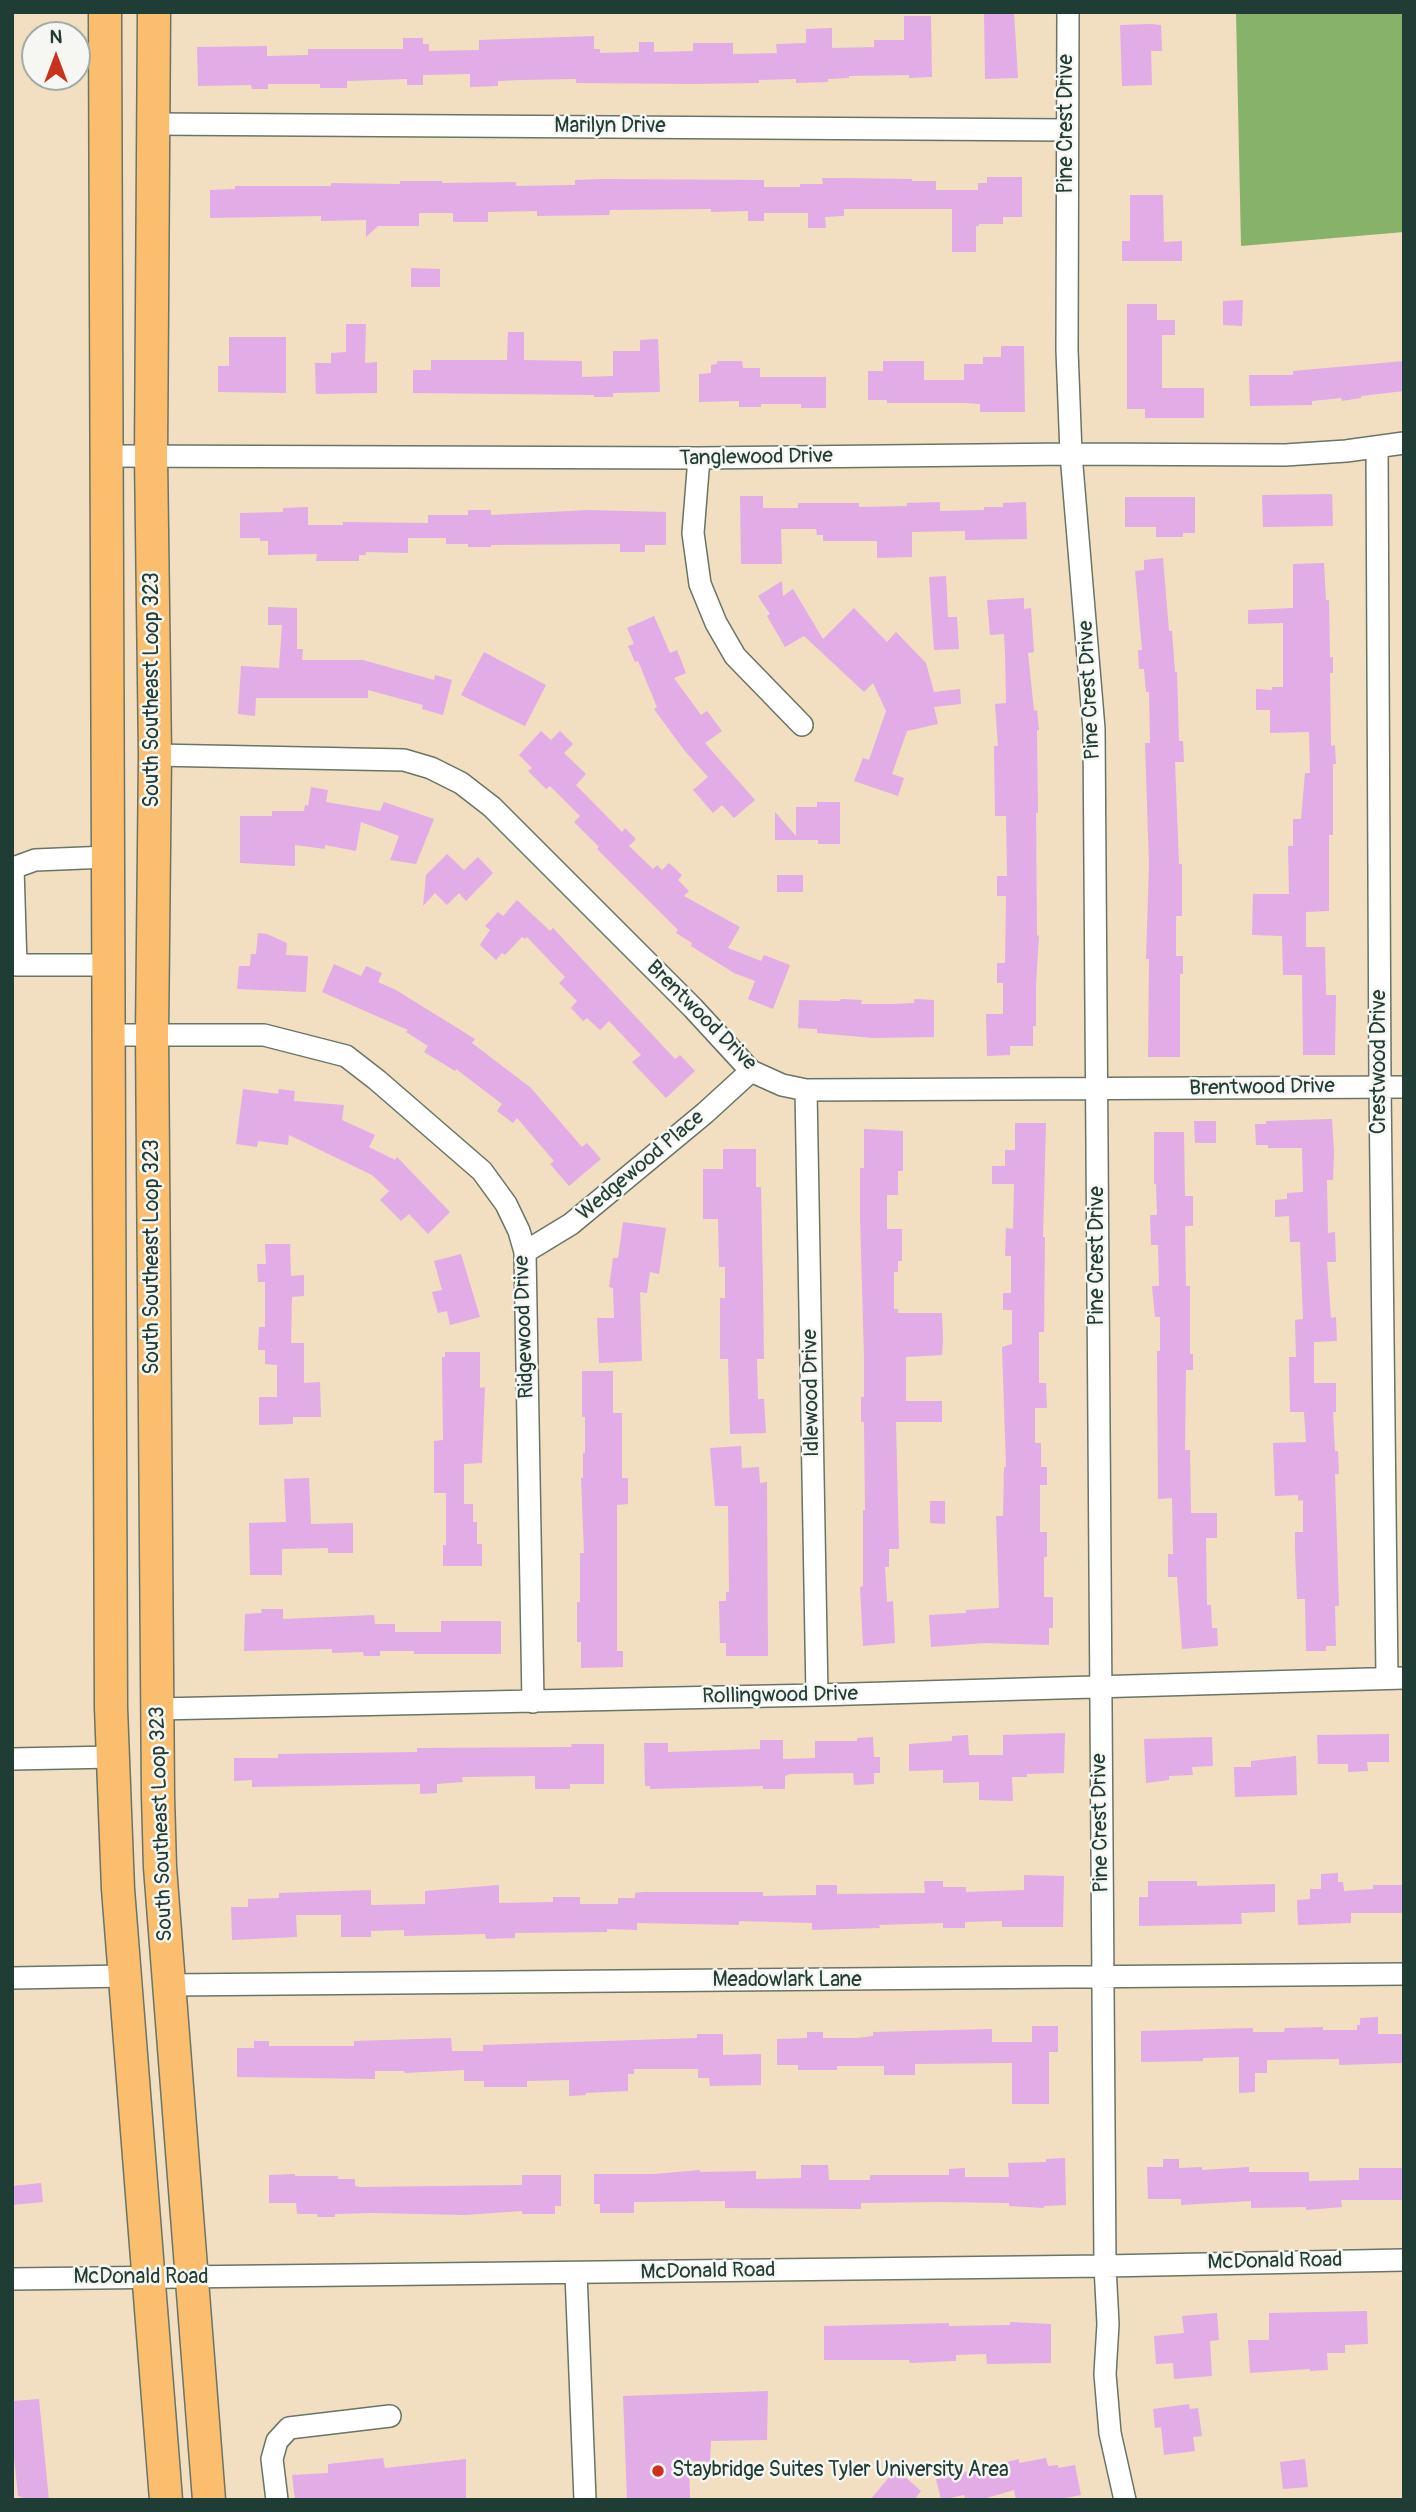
<!DOCTYPE html>
<style>
body{margin:0}
#map{position:relative;width:1416px;height:2512px;overflow:hidden;background:#f2dec0;font-family:Pangolin,sans-serif}
canvas{display:block}
.frame{position:absolute;inset:0;border:14px solid #1f3d34;pointer-events:none}
.north{position:absolute;left:21px;top:21px;width:70px;height:70px;box-sizing:border-box;background:#f6f6f2;border:2px solid #a0aca6;border-radius:50%;rotate:0deg;font-size:19px;font-weight:700;line-height:28px;text-align:center;color:#1f3d34}
.north::after{content:'';display:block;margin:auto;width:24px;height:32px;background:#c8321e;clip-path:polygon(50% 0,100% 100%,50% 72%,0 100%)}
</style>
<div id="map">
<canvas width="1416" height="2512"></canvas>
<div class="frame"></div>
<div class="north">N</div>
</div>
<script>
const ctx = document.querySelector('canvas').getContext('2d');
ctx.lineJoin = 'round';
function fill(path, color) { ctx.fillStyle = color; ctx.fill(path, 'evenodd'); }
const shape = rows => new Path2D(rows.map(r => 'M' + r).join(''));
function stroke(path, color, width, dash) { ctx.strokeStyle = color; ctx.lineWidth = width; ctx.lineCap = dash ? 'butt' : 'round'; ctx.setLineDash(dash || []); ctx.stroke(path); }
function label(font, color, halo, rows, align = 'center') {
  ctx.font = font + ' Pangolin,sans-serif'; ctx.lineWidth = 5; ctx.setLineDash([]); ctx.textBaseline = 'middle'; ctx.strokeStyle = halo; ctx.fillStyle = color; for (const [text, x, y, turn = 0] of rows) {
    ctx.save(); ctx.translate(x, y); ctx.rotate((+turn || 0) * Math.PI / 180); ctx.textAlign = isNaN(turn) ? turn : align; if (halo) ctx.strokeText(text, 0, 0); ctx.fillText(text, 0, 0); ctx.restore();
  }
}
const forest = shape([
 [1236,12,1404,12,1404,232,1241,246]
]);
const building = shape([
 [984,12,1014,12,1018,78,985,79],
 [904,16,931,16,932,77,909,78,909,75,849,76,849,78,828,79,828,82,796,83,796,79,759,80,759,83,693,84,576,83,576,79,521,80,498,81,498,86,470,87,470,74,423,75,423,85,407,85,407,79,347,81,347,88,320,88,320,84,268,84,268,89,252,89,251,85,198,86,197,47,267,46,267,56,308,55,308,49,403,49,403,38,423,38,423,44,429,44,429,51,479,50,479,40,594,36,594,49,600,49,600,53,639,52,639,42,654,42,654,52,693,51,693,43,733,43,733,54,777,53,776,44,806,43,806,29,832,28,832,48,874,47,874,40,904,40],
 [1151,24,1161,25,1162,51,1151,51,1152,85,1122,86,1120,25],
 [987,177,1022,177,1022,217,1003,217,1003,224,979,224,979,226,976,226,976,252,952,252,952,209,844,209,844,216,825,217,826,228,808,228,808,213,764,213,764,221,748,221,748,211,711,212,711,209,610,210,609,215,537,216,537,211,488,212,488,222,453,222,453,213,419,213,419,226,378,226,366,237,366,220,321,221,321,216,210,218,210,190,235,189,235,186,331,186,331,183,400,184,400,181,442,181,442,183,516,182,516,186,575,185,575,180,604,179,764,180,764,187,800,187,800,184,823,184,822,178,844,178,912,179,912,181,936,181,936,190,978,190,978,183,987,183],
 [1130,195,1163,195,1164,242,1182,241,1182,261,1122,261,1122,241,1130,241],
 [411,268,440,269,440,287,411,287],
 [1243,300,1242,326,1223,325,1223,301],
 [1127,304,1157,304,1157,320,1175,320,1175,335,1162,335,1162,388,1204,388,1204,418,1145,418,1145,409,1127,409],
 [346,324,366,324,365,363,377,362,377,393,316,394,315,363,331,363,331,353,346,352],
 [508,332,524,332,524,360,582,361,582,377,613,376,613,351,640,351,640,340,658,339,660,392,613,393,613,397,594,397,594,395,413,393,413,370,431,370,431,360,507,360],
 [229,337,286,337,286,393,218,392,218,366,229,366],
 [1001,346,1024,346,1025,412,980,412,980,404,965,403,887,403,887,400,868,400,868,371,883,371,883,361,924,361,924,380,964,380,964,364,983,364,983,357,1001,357],
 [717,361,742,361,743,368,760,368,760,377,826,377,826,408,801,408,801,404,761,404,761,407,739,407,739,401,699,402,699,374,711,373,711,365,717,364],
 [1404,361,1404,391,1361,396,1361,398,1342,401,1341,398,1312,401,1312,405,1250,406,1249,375,1293,375,1293,371],
 [1332,494,1333,526,1263,527,1262,495],
 [740,496,763,496,763,508,798,508,798,503,859,503,859,507,907,506,907,503,940,502,940,511,984,510,984,507,1003,507,1003,503,1026,502,1027,539,965,540,965,531,912,532,912,557,877,558,877,541,823,541,823,535,817,535,816,529,781,529,782,564,741,564],
 [1125,497,1195,497,1195,533,1183,533,1183,537,1156,537,1156,527,1125,527],
 [308,507,308,525,343,525,343,522,428,523,428,515,468,515,468,510,491,510,491,515,589,510,666,512,666,545,645,545,645,552,620,552,620,544,491,545,491,547,468,547,468,544,446,544,446,538,408,538,408,553,366,552,366,555,359,555,359,561,316,561,317,554,268,555,268,541,260,541,260,538,240,538,240,513,283,512,283,508],
 [1163,558,1169,631,1172,631,1175,672,1177,672,1179,741,1183,741,1184,762,1175,762,1179,864,1182,864,1182,916,1176,916,1176,956,1183,956,1183,974,1180,974,1180,1057,1148,1057,1149,959,1146,959,1149,864,1145,743,1150,743,1149,692,1146,692,1144,669,1139,669,1138,650,1142,650,1135,571,1144,570,1144,560],
 [1324,563,1326,600,1329,600,1330,657,1333,657,1333,673,1330,673,1331,746,1335,745,1336,764,1333,764,1333,835,1329,835,1329,911,1306,912,1306,947,1325,947,1326,995,1336,995,1335,1055,1303,1055,1302,975,1283,975,1282,936,1252,935,1253,894,1289,894,1288,846,1293,846,1293,819,1301,819,1305,773,1310,773,1309,732,1270,733,1270,710,1256,710,1256,689,1272,690,1272,687,1283,687,1283,623,1248,624,1248,610,1293,608,1293,564],
 [946,576,948,617,957,617,959,649,934,650,929,577],
 [782,581,783,596,793,589,823,639,854,608,887,642,896,632,926,663,934,692,960,689,961,704,934,707,938,724,907,731,892,774,904,778,898,796,854,781,863,758,869,760,886,711,873,683,864,692,804,636,785,647,767,616,770,614,758,596],
 [1024,598,1024,609,1031,608,1034,652,1028,653,1034,711,1037,710,1039,730,1037,730,1038,813,1036,813,1037,935,1039,936,1036,983,1036,1026,1033,1026,1033,1046,1010,1046,1010,1055,987,1056,986,1014,1003,1014,1003,983,997,983,997,963,1005,963,1006,896,997,896,997,876,1007,876,1006,816,995,816,994,746,998,746,995,704,1006,703,1005,653,1004,634,990,635,987,600],
 [268,607,297,608,297,649,303,649,302,660,363,660,434,680,435,675,452,680,443,715,422,709,423,705,368,690,368,698,256,698,255,716,238,714,241,666,279,668,282,625,268,625],
 [654,616,670,653,677,650,686,673,674,678,701,715,707,711,722,731,705,743,755,800,734,818,722,805,713,813,693,790,708,777,684,750,654,709,657,707,638,661,635,662,628,646,634,644,627,628],
 [484,652,546,685,525,726,461,695],
 [541,731,551,740,560,731,573,744,564,753,586,774,576,785,622,832,625,828,636,839,629,846,653,869,657,865,662,870,669,863,682,875,678,880,689,891,684,896,740,927,728,948,761,961,764,955,790,965,773,1009,748,999,755,981,734,973,691,946,692,943,676,933,678,930,597,849,599,847,574,822,580,816,550,786,546,789,528,771,532,768,519,755],
 [311,787,328,790,326,802,380,811,384,802,434,819,416,864,390,860,399,836,361,822,356,851,325,845,325,849,295,845,295,866,240,863,240,816,272,816,272,811,304,811,305,805,308,806],
 [817,802,840,802,840,844,818,844,818,840,775,840,775,812,796,836,796,807,817,807],
 [447,854,464,870,478,857,493,873,466,901,459,893,447,905,435,893,423,906,426,875],
 [777,875,803,875,803,892,777,892],
 [517,900,550,931,553,928,675,1059,680,1055,695,1071,666,1098,632,1062,641,1055,609,1021,600,1030,587,1018,583,1021,571,1008,577,1001,559,983,565,977,527,937,525,939,522,937,505,955,502,953,496,960,480,945,490,930,485,926,498,912,503,916],
 [258,933,267,934,287,943,286,955,308,956,306,992,237,989,239,966,250,966,251,954,256,954],
 [334,964,361,976,366,966,382,973,378,982,396,990,475,1039,472,1043,531,1088,582,1147,587,1143,601,1159,569,1186,550,1164,554,1161,517,1118,513,1123,497,1111,502,1104,456,1069,455,1071,424,1052,428,1046,406,1032,408,1030,322,992],
 [841,999,862,1000,861,1004,892,1004,914,1003,914,999,934,1000,934,1037,873,1038,817,1033,817,1029,798,1028,799,1000,840,1001],
 [243,1089,278,1094,279,1089,295,1091,294,1101,344,1105,342,1120,375,1135,369,1147,395,1160,397,1157,450,1212,428,1234,409,1214,401,1221,380,1200,389,1191,372,1175,289,1135,288,1145,258,1141,257,1147,236,1144],
 [1332,1119,1334,1152,1333,1180,1327,1180,1328,1233,1335,1232,1336,1262,1327,1262,1331,1318,1336,1317,1337,1341,1314,1342,1314,1383,1336,1383,1336,1412,1333,1412,1335,1451,1338,1451,1339,1474,1335,1474,1339,1606,1335,1606,1336,1646,1326,1646,1326,1651,1306,1651,1305,1599,1297,1599,1295,1550,1295,1532,1303,1532,1303,1500,1298,1501,1298,1495,1275,1496,1273,1443,1306,1442,1304,1412,1290,1412,1289,1357,1296,1357,1295,1320,1303,1319,1300,1242,1290,1242,1289,1216,1275,1217,1275,1200,1287,1199,1287,1193,1303,1192,1302,1148,1268,1148,1268,1145,1256,1145,1255,1124,1266,1124,1266,1121],
 [1194,1121,1216,1121,1216,1143,1195,1143],
 [1015,1123,1046,1123,1043,1237,1045,1237,1044,1332,1039,1332,1039,1383,1046,1383,1047,1408,1035,1408,1035,1443,1041,1443,1041,1467,1047,1467,1047,1485,1040,1485,1040,1532,1047,1532,1047,1557,1044,1557,1044,1597,1053,1597,1053,1628,1049,1628,1049,1645,985,1643,931,1647,929,1615,966,1613,966,1610,999,1608,996,1516,1003,1516,1004,1467,1006,1467,1002,1347,1012,1344,1012,1310,1003,1310,1003,1293,1011,1293,1011,1256,1005,1256,1006,1228,1013,1229,1014,1184,992,1184,992,1166,1005,1166,1005,1150,1015,1150],
 [864,1129,903,1131,903,1171,898,1171,898,1195,887,1195,887,1229,902,1229,902,1261,898,1261,898,1272,894,1272,894,1309,898,1309,898,1313,942,1313,943,1340,942,1355,906,1357,906,1401,942,1401,942,1422,896,1422,899,1549,889,1549,889,1567,885,1567,887,1602,893,1601,895,1643,863,1646,860,1587,863,1586,863,1510,865,1510,864,1422,861,1422,861,1397,864,1397,864,1357,860,1219,860,1168,864,1168],
 [1154,1132,1184,1132,1185,1196,1193,1196,1193,1226,1185,1226,1186,1286,1190,1286,1190,1354,1193,1354,1193,1370,1186,1370,1185,1450,1190,1450,1191,1513,1217,1513,1217,1538,1206,1538,1207,1605,1211,1605,1212,1628,1217,1628,1218,1646,1182,1649,1177,1577,1168,1577,1168,1554,1173,1554,1172,1498,1158,1499,1157,1351,1160,1351,1160,1317,1155,1317,1152,1286,1159,1286,1158,1245,1151,1245,1150,1215,1157,1215,1156,1184,1154,1184],
 [723,1149,756,1149,756,1187,761,1187,763,1285,764,1359,757,1359,758,1399,764,1399,766,1433,730,1434,728,1359,720,1359,720,1298,725,1298,725,1267,719,1267,718,1219,703,1219,703,1169,723,1169],
 [623,1222,666,1228,659,1274,650,1272,647,1293,640,1292,642,1361,599,1363,597,1318,614,1318,613,1288,609,1287,613,1258,618,1258],
 [265,1244,290,1244,291,1276,304,1275,304,1296,292,1297,291,1343,304,1343,304,1383,320,1382,321,1417,293,1417,293,1424,259,1425,259,1397,277,1397,277,1365,265,1364,265,1350,258,1350,259,1327,265,1327,265,1282,258,1282,257,1264,266,1264],
 [461,1254,480,1317,450,1325,447,1311,438,1313,432,1292,442,1290,434,1261],
 [445,1352,480,1352,480,1388,485,1387,482,1463,464,1464,464,1504,473,1504,473,1522,477,1522,477,1544,482,1544,482,1566,443,1566,443,1545,446,1545,446,1493,434,1493,434,1441,443,1440,442,1357,445,1357],
 [582,1371,613,1371,613,1413,622,1413,622,1478,628,1478,628,1504,617,1505,617,1651,623,1651,623,1667,581,1668,581,1642,577,1642,577,1602,580,1602,580,1553,584,1553,581,1478,583,1478,583,1453,585,1453,585,1417,582,1417],
 [741,1446,742,1468,759,1467,760,1483,767,1482,768,1656,726,1656,726,1643,720,1643,719,1601,726,1601,726,1592,729,1592,728,1506,715,1506,710,1448],
 [309,1478,311,1524,353,1523,353,1553,328,1553,328,1548,282,1549,282,1575,250,1575,249,1523,286,1522,284,1479],
 [930,1501,945,1501,945,1524,930,1523],
 [261,1609,283,1609,283,1619,374,1615,375,1624,395,1624,395,1632,441,1632,441,1621,501,1621,501,1654,414,1654,414,1651,380,1651,380,1656,364,1656,363,1652,332,1653,332,1649,244,1651,245,1614,262,1613],
 [1065,1733,1064,1773,1027,1774,1027,1777,1012,1777,1013,1801,979,1800,979,1782,943,1783,943,1770,909,1771,909,1744,952,1741,952,1736,968,1735,969,1755,1003,1755,1003,1735],
 [1389,1734,1389,1762,1367,1762,1368,1771,1348,1772,1348,1764,1318,1764,1317,1735],
 [873,1737,874,1757,880,1757,880,1773,874,1773,874,1784,854,1785,853,1773,790,1774,785,1776,785,1789,763,1789,763,1786,650,1789,650,1786,645,1786,644,1743,668,1743,668,1752,702,1751,760,1749,760,1740,783,1740,783,1759,815,1758,815,1741,857,1741,857,1738],
 [1212,1737,1213,1766,1192,1767,1193,1775,1169,1776,1169,1780,1146,1783,1144,1739],
 [571,1744,604,1744,604,1784,570,1784,570,1789,535,1789,535,1776,462,1777,463,1782,437,1784,437,1793,420,1794,420,1784,252,1787,252,1780,234,1781,234,1758,278,1758,278,1754,417,1752,417,1748,572,1747],
 [1296,1756,1297,1795,1235,1797,1234,1767,1251,1767,1251,1761],
 [1338,1873,1338,1882,1343,1882,1344,1891,1373,1889,1373,1885,1404,1885,1404,1913,1351,1913,1351,1923,1298,1925,1297,1900,1310,1899,1310,1889,1321,1889,1321,1874],
 [1024,1875,1064,1876,1063,1927,1002,1927,1002,1921,965,1922,965,1928,943,1928,943,1923,879,1925,880,1928,812,1930,812,1923,739,1921,739,1925,637,1923,637,1930,607,1929,607,1932,515,1933,515,1938,486,1939,485,1934,404,1936,404,1930,371,1931,371,1937,341,1937,341,1915,296,1915,297,1937,232,1940,231,1907,248,1907,248,1899,279,1898,279,1893,371,1890,371,1905,425,1904,425,1891,499,1885,499,1903,553,1902,553,1897,580,1897,580,1904,618,1904,618,1898,635,1898,635,1893,643,1892,763,1892,763,1896,816,1895,816,1885,837,1885,837,1894,925,1893,924,1881,943,1881,943,1887,966,1887,966,1892,1024,1890],
 [1148,1881,1197,1881,1197,1886,1275,1884,1275,1912,1241,1913,1242,1924,1139,1926,1139,1897,1148,1897],
 [1378,2017,1378,2034,1402,2034,1402,2063,1339,2065,1339,2059,1267,2060,1267,2073,1255,2073,1255,2092,1239,2093,1239,2057,1203,2058,1203,2061,1141,2062,1141,2031,1253,2028,1253,2032,1284,2032,1285,2028,1323,2027,1323,2030,1357,2030,1357,2025,1360,2025,1360,2018],
 [1032,2026,1058,2026,1058,2052,1049,2052,1049,2104,1012,2104,1012,2063,915,2064,915,2075,884,2075,884,2066,837,2066,837,2070,798,2070,798,2065,777,2065,777,2039,807,2038,807,2032,823,2032,823,2038,857,2038,873,2036,873,2032,992,2029,992,2042,1032,2042],
 [697,2034,723,2034,723,2055,761,2054,761,2085,710,2086,709,2078,698,2078,698,2069,634,2069,634,2074,628,2074,628,2091,586,2093,586,2095,569,2096,569,2080,527,2081,527,2087,484,2087,484,2081,464,2081,464,2070,405,2073,404,2071,375,2071,375,2079,237,2077,237,2048,254,2048,254,2041,269,2041,269,2046,354,2046,354,2041,451,2038,452,2051,483,2051,483,2045,697,2038],
 [1065,2158,1066,2205,1044,2206,1044,2208,1009,2206,1009,2203,938,2202,861,2203,861,2209,725,2208,725,2201,634,2202,634,2213,600,2213,600,2204,594,2204,594,2174,655,2174,700,2170,700,2172,756,2171,756,2179,801,2178,801,2165,828,2165,829,2180,870,2180,870,2175,949,2175,949,2169,965,2168,965,2177,1009,2177,1008,2163,1046,2162,1046,2159],
 [1163,2159,1179,2159,1179,2168,1202,2167,1202,2170,1249,2167,1249,2172,1309,2172,1309,2181,1359,2180,1359,2168,1404,2168,1404,2200,1341,2200,1342,2207,1306,2210,1306,2207,1251,2208,1251,2201,1181,2205,1181,2199,1148,2199,1147,2167,1163,2167],
 [295,2174,295,2176,338,2176,338,2179,355,2179,355,2186,360,2187,522,2185,522,2175,561,2175,561,2206,555,2206,555,2214,522,2214,522,2211,465,2215,372,2213,335,2214,335,2217,318,2217,317,2214,297,2214,296,2203,269,2203,269,2175],
 [41,2183,43,2202,12,2205,12,2186],
 [1367,2311,1368,2344,1345,2345,1345,2353,1327,2353,1328,2370,1310,2371,1310,2369,1250,2373,1248,2340,1269,2340,1269,2313],
 [1217,2313,1219,2340,1210,2341,1212,2376,1174,2379,1173,2363,1156,2364,1154,2336,1184,2333,1182,2316],
 [1010,2322,1051,2324,1051,2363,987,2364,986,2354,956,2355,956,2361,910,2363,909,2360,824,2360,824,2326,949,2323,949,2326,1010,2325],
 [768,2391,767,2440,711,2441,710,2462,689,2461,690,2500,627,2500,623,2396],
 [39,2399,49,2500,28,2500,18,2496,12,2437,12,2401],
 [1189,2404,1190,2409,1198,2408,1202,2436,1193,2437,1195,2451,1164,2455,1161,2427,1155,2428,1153,2409],
 [383,2458,385,2468,466,2459,466,2500,295,2500,292,2475,328,2473,328,2464],
 [1046,2458,1048,2466,1058,2465,1058,2468,1075,2465,1081,2495,1055,2500,1016,2500,1014,2490,980,2500,966,2500,964,2495,941,2500,936,2479,1019,2459,1019,2463],
 [1305,2459,1308,2487,1283,2489,1280,2462],
 [896,2469,921,2491,914,2500,870,2500]
]);
const minor = shape([
 [1068,12,1067,350,1071,454,1094,729,1105,2266,1108,2324,1105,2374,1110,2433,1125,2500],
 [154,124,1066,130],
 [1377,447,1380,1086,1387,1678],
 [107,456,699,458,1071,454,1285,455,1346,451,1404,443],
 [699,458,693,533,700,584,716,623,735,656,802,725],
 [155,755,404,760,431,768,461,783,492,807,693,1008,751,1071,782,1085,806,1090,1404,1087],
 [108,857,35,860,13,868,16,965,108,965],
 [108,1035,264,1035,346,1056,377,1080,482,1171,506,1204,519,1231,525,1252,533,1702],
 [806,1090,817,1695],
 [525,1252,571,1224,705,1113,751,1071],
 [157,1709,817,1695,1404,1678],
 [12,1759,113,1757],
 [12,1978,125,1976],
 [170,1985,1404,1974],
 [576,2273,585,2500],
 [12,2279,1105,2266,1404,2260],
 [277,2500,272,2459,277,2441,289,2428,390,2416]
]);
const highway = shape([
 [105,12,111,1708,118,1889,166,2500],
 [154,12,151,456,155,755,152,1034,158,1796,160,1867,209,2500]
]);
const markers = [
 [658,2471,7,"#c8321e"]
];
const streetNames = [
 ["Pine Crest Drive",1067,124,-90],
 ["Marilyn Drive",610,127],
 ["Tanglewood Drive",756,458,-1],
 ["South Southeast Loop 323",153,690,-90],
 ["Pine Crest Drive",1090,690,-93],
 ["Brentwood Drive",701,1016,45],
 ["Crestwood Drive",1380,1062,-90],
 ["Brentwood Drive",1262,1088,-1],
 ["Wedgewood Place",641,1166,-40],
 ["Pine Crest Drive",1098,1256,-90],
 ["South Southeast Loop 323",153,1257,-90],
 ["Ridgewood Drive",525,1327,-92],
 ["Idlewood Drive",812,1393,-91],
 ["Rollingwood Drive",780,1696,-1],
 ["Pine Crest Drive",1101,1823,-91],
 ["South Southeast Loop 323",162,1824,-92],
 ["Meadowlark Lane",787,1981],
 ["McDonald Road",1275,2262,-1],
 ["McDonald Road",708,2272,-1],
 ["McDonald Road",141,2278]
];
const poiNames = [
 ["Staybridge Suites Tyler University Area",672,2471]
];
fill(forest, '#86b26a');
fill(building, '#e2ace7');
stroke(minor, '#697565', 24);
stroke(highway, '#697565', 35);
stroke(minor, '#fff', 21);
stroke(highway, '#fbbd6e', 32);
for (const [x, y, r, color] of markers) { const dot = new Path2D(); dot.arc(x, y, r, 0, 2 * Math.PI); ctx.fillStyle = color; ctx.fill(dot); stroke(dot, '#f6f6f2', 2.5); }
label('21px', '#1f3d34', '#f6f6f2', streetNames);
label('21px', '#1f3d34', '#f6f6f2', poiNames, 'left');
</script>
